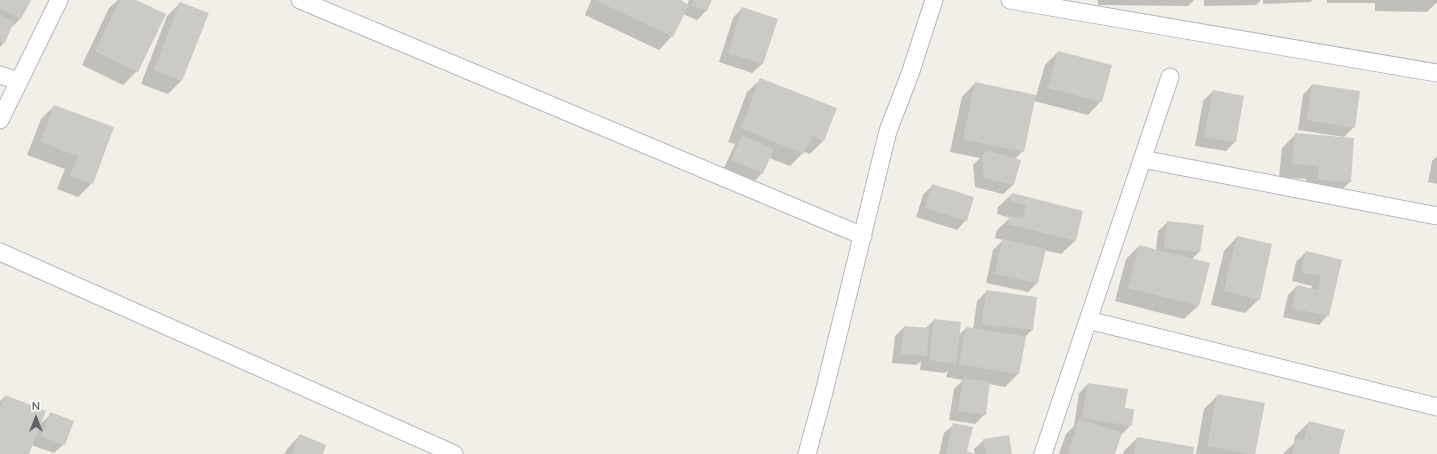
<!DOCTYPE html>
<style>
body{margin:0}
#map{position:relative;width:1437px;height:454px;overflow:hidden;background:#f1efe8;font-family:Mulish,sans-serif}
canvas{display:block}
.north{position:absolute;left:16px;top:398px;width:40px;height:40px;-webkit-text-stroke:3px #fff;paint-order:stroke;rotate:0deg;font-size:11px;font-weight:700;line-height:16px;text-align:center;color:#5f6368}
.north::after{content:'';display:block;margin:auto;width:14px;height:18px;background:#5f6368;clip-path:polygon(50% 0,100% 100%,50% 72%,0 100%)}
</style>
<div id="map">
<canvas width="1437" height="454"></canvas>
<div class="north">N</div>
</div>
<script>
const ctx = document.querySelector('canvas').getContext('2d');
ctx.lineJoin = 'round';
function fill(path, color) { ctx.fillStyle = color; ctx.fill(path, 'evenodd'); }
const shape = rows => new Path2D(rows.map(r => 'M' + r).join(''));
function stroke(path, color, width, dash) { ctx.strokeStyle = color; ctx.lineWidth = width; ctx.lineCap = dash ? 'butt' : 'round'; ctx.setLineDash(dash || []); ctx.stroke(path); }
const shadow = shape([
 [0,0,30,0,20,19,10,29,4,43,0,47],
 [118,0,134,0,137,71,123,85,82,65,109,8],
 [591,0,679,0,687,5,689,0,711,0,706,11,697,20,683,14,672,36,659,50,585,15],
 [1098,0,1194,0,1188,6,1098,5],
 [1204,0,1261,0,1256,5,1204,6],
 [1263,0,1313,0,1310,2,1263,4],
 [1327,0,1437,0,1437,2,1427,12,1375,11,1375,3,1327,3],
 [180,3,181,81,168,94,141,84,167,16],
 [742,8,776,19,762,64,752,73,719,62,733,18],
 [1058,52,1101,101,1088,115,1034,101,1023,151,1015,159,1019,160,1013,185,1003,194,975,187,973,165,980,158,950,152,962,97,975,83,1036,96,1045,65],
 [761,79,836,109,823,141,810,154,804,152,790,166,769,158,762,173,753,183,723,170,735,144,728,142,747,92],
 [1312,85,1354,127,1344,137,1298,130,1303,95],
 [1213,91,1235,142,1226,151,1195,146,1203,101],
 [54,106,92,183,78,197,57,189,65,169,27,155,41,119],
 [1296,134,1350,182,1336,195,1305,193,1306,179,1279,177,1282,148],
 [1437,156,1437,184,1428,182,1432,161],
 [933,185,966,220,957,230,916,217,923,195],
 [1012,194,1075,241,1061,254,1044,250,1037,283,1028,292,986,283,993,250,1003,240,995,238,997,230,1010,218,997,214,998,207],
 [1168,222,1199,252,1192,259,1198,306,1184,319,1115,301,1126,259,1139,246,1156,250,1158,231],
 [1237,237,1259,299,1245,313,1211,305,1224,251],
 [1306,252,1341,260,1328,315,1319,325,1283,317,1288,295,1297,286,1311,289,1312,286,1292,281,1296,262],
 [987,291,1036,298,1032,330,1024,338,1018,374,1005,387,989,384,985,414,975,424,949,420,954,389,963,380,946,377,948,370,945,373,920,370,921,361,916,365,892,363,895,336,904,327,925,329,934,320,958,336,966,328,973,329,977,301],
 [1088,384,1123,408,1131,425,1121,435,1114,454,1059,454,1066,434,1074,426,1079,393],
 [1218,395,1254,454,1196,454,1204,409],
 [5,396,39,425,51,414,64,444,54,453,31,445,28,454,0,454,0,401],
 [1309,422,1338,454,1283,454,1294,443,1295,436],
 [954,424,965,452,973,454,939,454,944,433],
 [300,435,321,454,284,454,287,449],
 [1137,438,1192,454,1123,454,1124,451],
 [984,440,1011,454,975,454,974,449]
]);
const building = shape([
 [0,0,31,0,21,19,0,9],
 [120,0,136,0,166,14,138,72,95,51],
 [598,0,681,0,689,5,673,37,597,1],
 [694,0,712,0,707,11,692,5],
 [180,2,209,13,182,81,154,70],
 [742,7,778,19,763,64,728,53],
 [0,15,14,21,5,43,0,41],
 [1058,51,1112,65,1102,102,1048,88],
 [760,78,837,108,824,141,812,136,804,154,741,128],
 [975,82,1036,95,1024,152,963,139],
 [1312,84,1360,91,1355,128,1307,120],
 [1213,90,1244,96,1236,142,1204,137],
 [54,105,114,127,93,184,70,176,78,156,40,142],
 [1295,133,1354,138,1351,182,1318,180,1319,166,1292,164],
 [742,135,774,149,763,174,731,160],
 [988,151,1021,160,1014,185,984,178,982,155],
 [932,184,974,197,967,221,925,208],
 [1012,193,1083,211,1076,241,1008,224,1010,216,1023,219,1026,205,1010,201],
 [1167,221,1204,225,1200,252,1164,248],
 [1237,236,1272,244,1260,300,1224,291],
 [1002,239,1046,249,1038,283,995,274],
 [1139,245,1210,263,1199,306,1128,288],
 [1306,251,1342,260,1329,316,1292,308,1297,285,1318,290,1321,276,1301,272],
 [986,290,1037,297,1033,330,982,324],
 [934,319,961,322,956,364,929,360],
 [904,326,929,328,927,356,901,354],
 [966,327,1026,337,1019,374,959,364],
 [963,378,990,382,986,415,958,411],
 [1088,383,1128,389,1125,408,1134,409,1132,426,1082,418],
 [1217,394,1265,403,1255,454,1249,454,1207,446],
 [5,395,46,411,29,454,0,454,0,408],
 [50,412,74,421,65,445,41,436],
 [1079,419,1122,433,1115,454,1068,454],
 [1309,421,1345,430,1339,454,1292,454,1296,439,1304,441],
 [953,423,973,427,967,451,975,454,946,454],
 [300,434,326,445,323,454,291,454],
 [1009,435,1012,454,986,454,983,439],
 [1137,437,1194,447,1193,454,1134,454]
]);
const street = shape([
 [300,0,863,236],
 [1010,0,1437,73],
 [0,75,19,81],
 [0,120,59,0],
 [1142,159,1437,216],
 [0,252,454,454],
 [1088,320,1437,407],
 [807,454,824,392,888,131,910,74,934,0],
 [1043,454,1170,77]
]);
fill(shadow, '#0003');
fill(building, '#cccac5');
stroke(street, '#b5b8bc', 19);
stroke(street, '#fff', 17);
</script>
